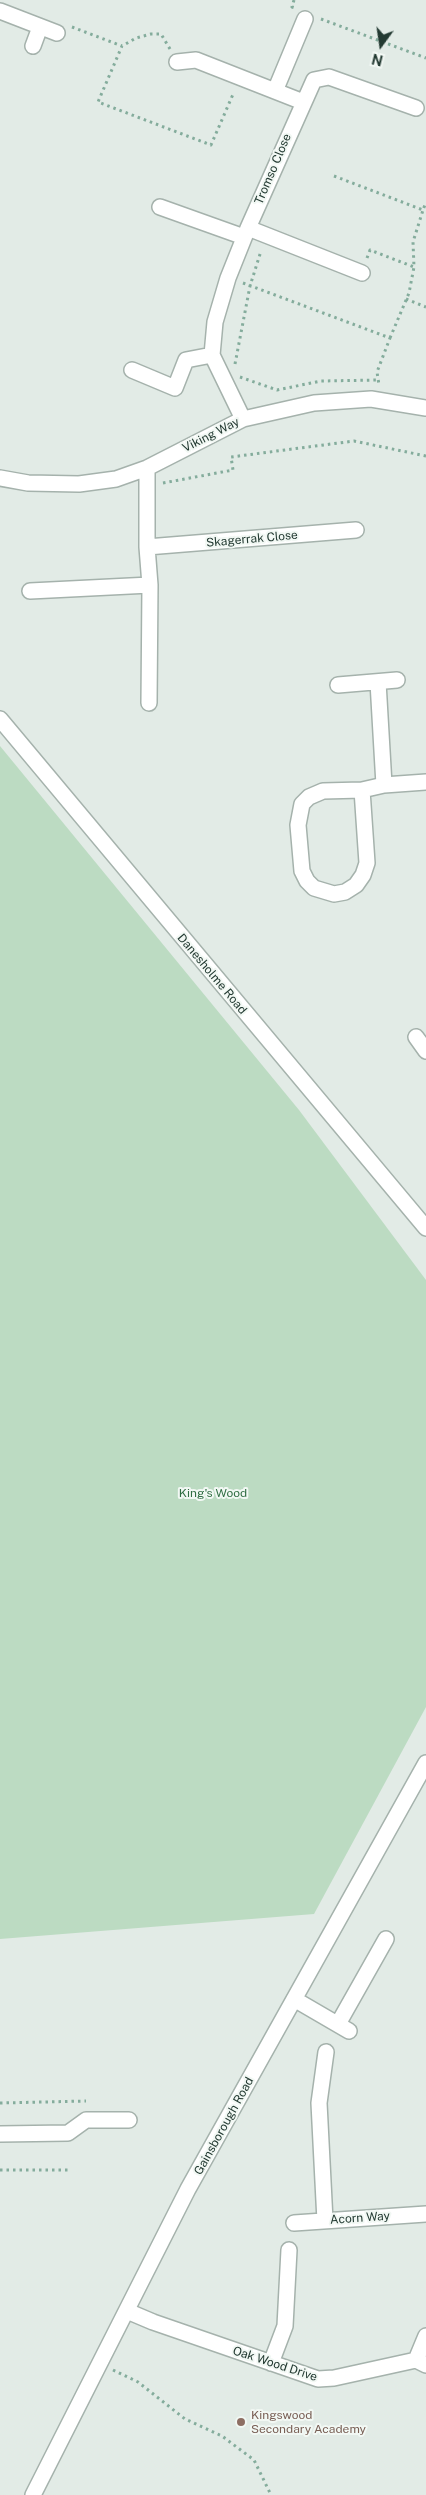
<!DOCTYPE html>
<style>
body{margin:0}
#map{position:relative;width:426px;height:2495px;overflow:hidden;background:#e2ebe6;font-family:"Public Sans",sans-serif}
canvas{display:block}
.north{position:absolute;left:356px;top:20px;width:50px;height:50px;-webkit-text-stroke:4px #f2f8f4;paint-order:stroke;rotate:194deg;font-size:14px;font-weight:700;line-height:20px;text-align:center;color:#233a32}
.north::after{content:'';display:block;margin:auto;width:18px;height:22px;background:#233a32;clip-path:polygon(50% 0,100% 100%,50% 72%,0 100%)}
</style>
<div id="map">
<canvas width="426" height="2495"></canvas>
<div class="north">N</div>
</div>
<script>
const ctx = document.querySelector('canvas').getContext('2d');
ctx.lineJoin = 'round';
function fill(path, color) { ctx.fillStyle = color; ctx.fill(path, 'evenodd'); }
const shape = rows => new Path2D(rows.map(r => 'M' + r).join(''));
function stroke(path, color, width, dash) { ctx.strokeStyle = color; ctx.lineWidth = width; ctx.lineCap = dash ? 'butt' : 'round'; ctx.setLineDash(dash || []); ctx.stroke(path); }
function label(font, color, halo, rows, align = 'center') {
  ctx.font = font + ' "Public Sans",sans-serif'; ctx.lineWidth = 4; ctx.setLineDash([]); ctx.textBaseline = 'middle'; ctx.strokeStyle = halo; ctx.fillStyle = color; for (const [text, x, y, turn = 0] of rows) {
    ctx.save(); ctx.translate(x, y); ctx.rotate((+turn || 0) * Math.PI / 180); ctx.textAlign = isNaN(turn) ? turn : align; if (halo) ctx.strokeText(text, 0, 0); ctx.fillText(text, 0, 0); ctx.restore();
  }
}
const green = shape([
 [0,746,299,1110,426,1280,426,1707,314,1914,0,1939]
]);
const path = shape([
 [294,0,292,7,295,8],
 [321,19,426,58],
 [72,27,122,46],
 [170,49,161,34,151,34,136,38,122,46,98,102,211,145,234,92],
 [334,176,423,210,426,202],
 [367,258,370,250,414,267,413,242,423,210],
 [243,283,390,338,377,372,379,385],
 [406,299,426,307],
 [390,338,409,293,414,267],
 [235,364,250,286,261,251],
 [240,377,277,390,321,381,378,380],
 [163,483,233,470,231,457,354,441,426,456],
 [0,2103,86,2101],
 [0,2170,71,2170],
 [113,2370,138,2382,185,2419,222,2436,254,2460,271,2495]
]);
const minor = shape([
 [0,11,57,33],
 [33,46,40,27],
 [177,62,196,60,303,102],
 [275,91,305,19],
 [160,207,244,237],
 [248,228,362,273],
 [132,370,175,388,186,360,212,355],
 [243,419,212,355,215,322,228,278,248,228,314,80,329,77,416,108],
 [147,468,147,547,150,585,149,703],
 [0,478,28,483,79,484,116,479,147,468,243,419,314,403,371,399,426,408],
 [147,547,356,530],
 [30,591,150,585],
 [378,682,384,785],
 [338,685,397,680],
 [0,719,426,1228],
 [362,790,367,863,363,875,356,885,345,892,334,894,314,888,307,881,302,871,298,825,302,804,309,797,323,791,362,790,384,785,426,782],
 [416,1037,426,1051],
 [294,1999,349,2031],
 [338,2024,386,1939],
 [0,2134,68,2133,86,2120,129,2120],
 [325,2221,319,2103,326,2052],
 [294,2223,426,2214],
 [127,2311,153,2322,318,2379,334,2378,416,2360,426,2365],
 [416,2360,426,2336],
 [271,2363,285,2326,289,2250],
 [33,2495,188,2189,426,1763]
]);
const markers = [
 [241,2422,5,"#8d6e63"]
];
const streetNames = [
 ["Tromso Close",273,169,-67],
 ["Viking Way",211,435,-27],
 ["Skagerrak Close",252,539,-5],
 ["Danesholme Road",212,974,50],
 ["Gainsborough Road",224,2126,-61],
 ["Acorn Way",360,2218,-4],
 ["Oak Wood Drive",275,2364,18]
];
const parkNames = [
 ["King's Wood",213,1493]
];
const educationNames = [
 ["Kingswood",251,2415],
 ["Secondary Academy",251,2429]
];
fill(green, '#bcdbc2');
stroke(minor, '#a5b2ac', 18);
stroke(path, '#84ac9c', 3, [2.5, 4]);
stroke(minor, '#fff', 15);
for (const [x, y, r, color] of markers) { const dot = new Path2D(); dot.arc(x, y, r, 0, 2 * Math.PI); ctx.fillStyle = color; ctx.fill(dot); stroke(dot, '#f2f8f4', 2); }
label('12px', '#233a32', '#f2f8f4', streetNames);
label('12px', '#306e43', '#f2f8f4', parkNames);
label('12px', '#785e54', '#f2f8f4', educationNames, 'left');
</script>
